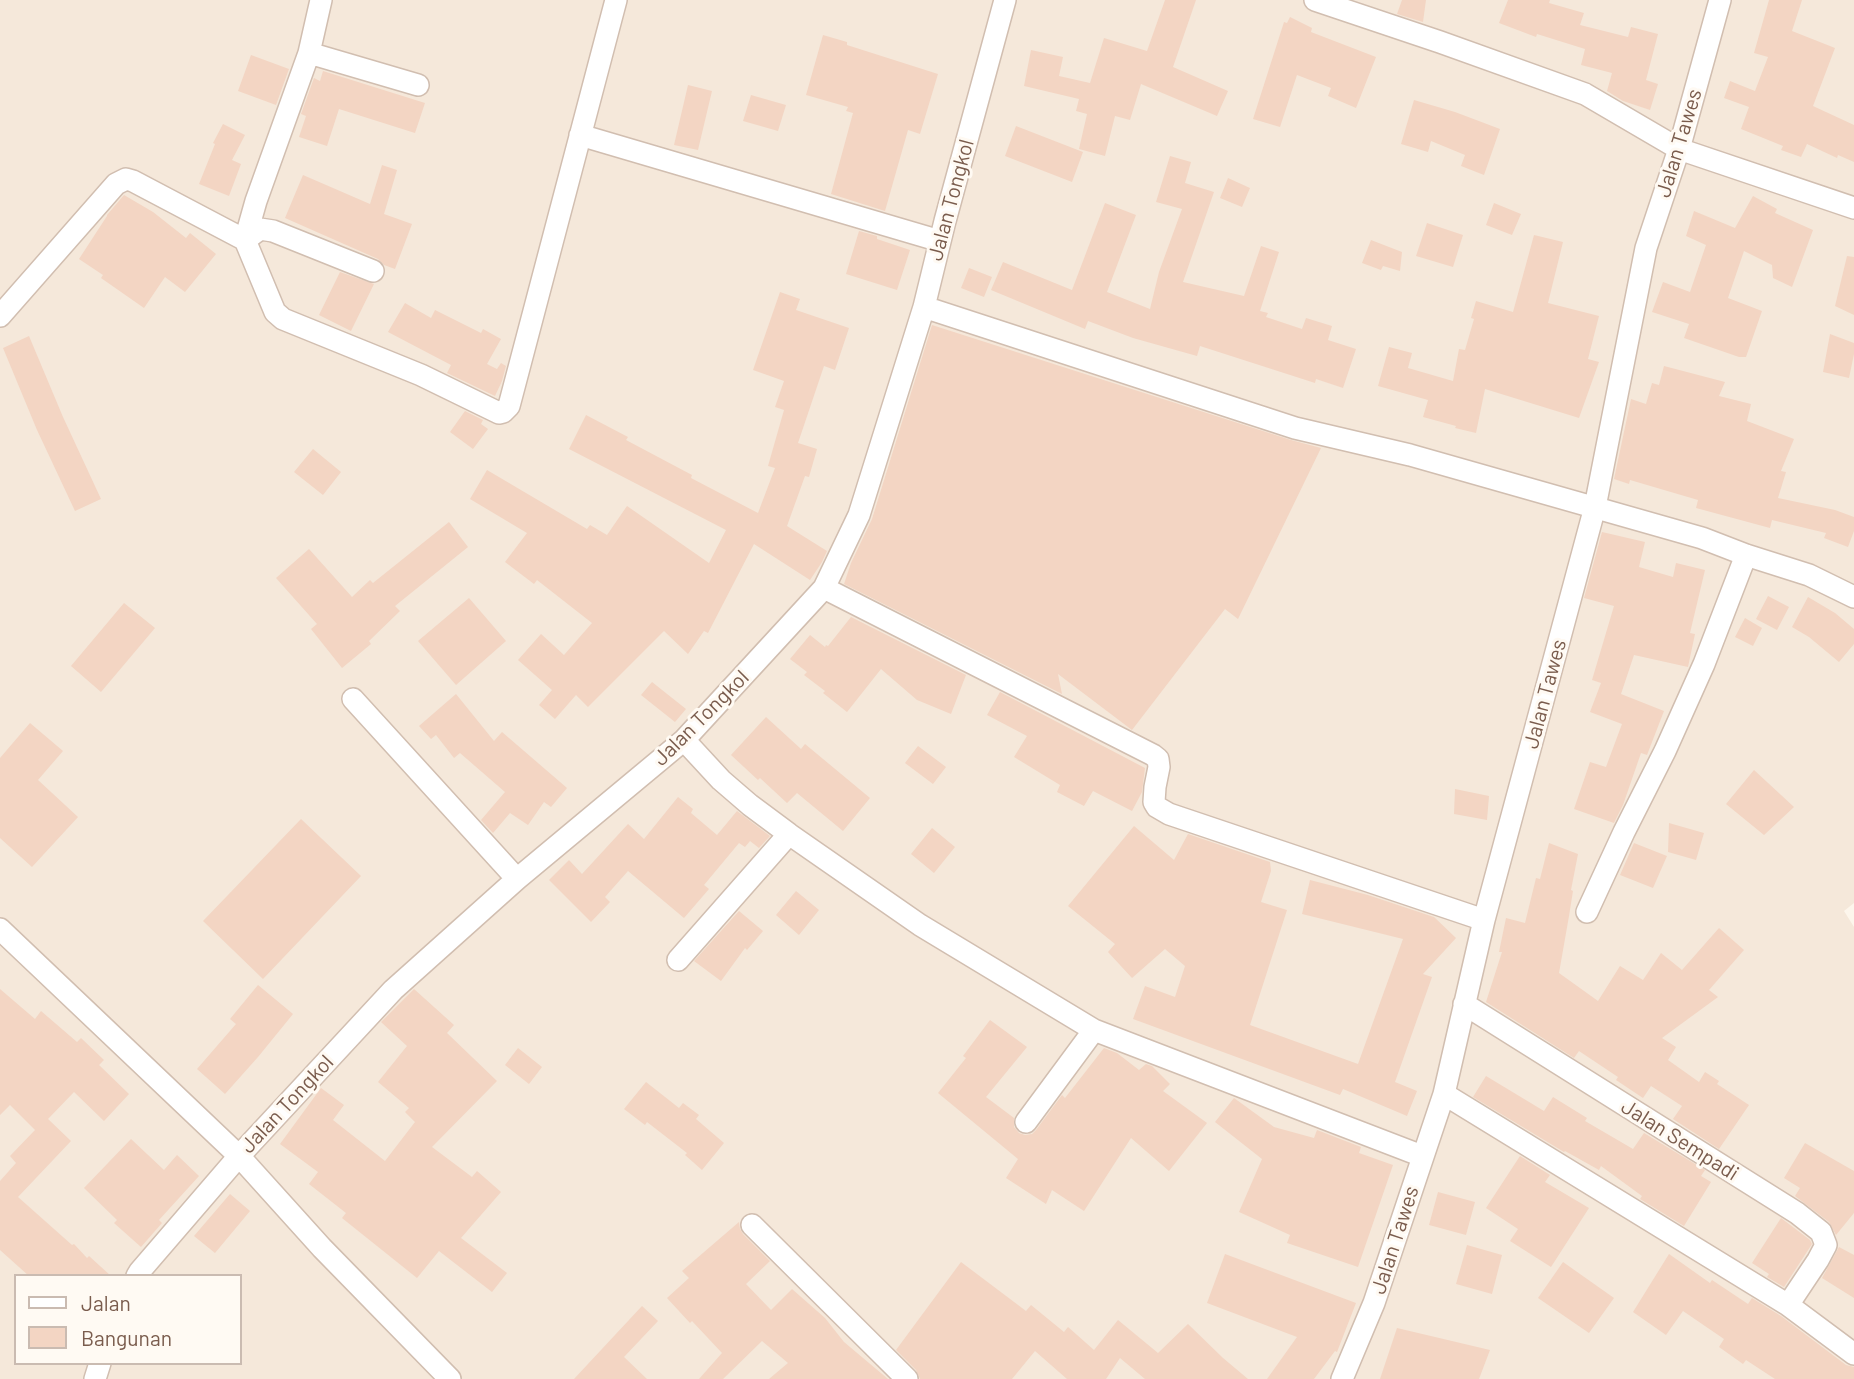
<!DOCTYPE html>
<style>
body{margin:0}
#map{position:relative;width:1854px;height:1379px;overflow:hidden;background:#fdf6ec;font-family:Barlow,sans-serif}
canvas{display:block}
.legend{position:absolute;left:14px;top:1274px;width:228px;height:91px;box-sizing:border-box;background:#fffaf3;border:2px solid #cabbb1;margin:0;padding:9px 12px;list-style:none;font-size:21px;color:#7a5c4d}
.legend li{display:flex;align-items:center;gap:14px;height:35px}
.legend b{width:35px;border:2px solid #cabbb1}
</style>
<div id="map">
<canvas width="1854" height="1379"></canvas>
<ul class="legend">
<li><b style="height:9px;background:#fff"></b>Jalan</li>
<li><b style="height:19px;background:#f3d5c3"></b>Bangunan</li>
</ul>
</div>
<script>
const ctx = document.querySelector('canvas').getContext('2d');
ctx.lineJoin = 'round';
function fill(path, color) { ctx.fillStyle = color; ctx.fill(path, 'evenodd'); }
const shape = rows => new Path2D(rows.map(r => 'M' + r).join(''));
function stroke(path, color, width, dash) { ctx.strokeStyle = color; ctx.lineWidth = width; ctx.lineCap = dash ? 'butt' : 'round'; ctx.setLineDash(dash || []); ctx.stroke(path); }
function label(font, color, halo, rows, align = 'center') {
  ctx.font = font + ' Barlow,sans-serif'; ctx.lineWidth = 6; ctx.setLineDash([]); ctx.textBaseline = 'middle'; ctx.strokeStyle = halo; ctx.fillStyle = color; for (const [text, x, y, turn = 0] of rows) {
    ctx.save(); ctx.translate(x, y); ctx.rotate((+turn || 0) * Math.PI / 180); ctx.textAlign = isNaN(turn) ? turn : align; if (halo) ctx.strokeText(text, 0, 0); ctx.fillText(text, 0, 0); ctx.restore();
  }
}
const residential = shape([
 [0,0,1854,0,1854,903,1844,911,1854,927,1854,1379,0,1379],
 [16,1276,240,1276,240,1363,16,1363]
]);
const building = shape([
 [1165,0,1196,0,1173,67,1228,91,1217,116,1141,84,1130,120,1115,116,1105,156,1079,149,1087,114,1076,111,1079,99,1024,86,1031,50,1063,57,1059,76,1090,83,1104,38,1147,51],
 [1402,0,1426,0,1423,22,1397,14],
 [1508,0,1550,0,1549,3,1584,13,1580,25,1628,37,1631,27,1658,34,1646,80,1658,84,1650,110,1623,101,1607,91,1612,73,1581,65,1585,49,1537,34,1536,37,1499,23],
 [1769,0,1802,0,1792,31,1835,48,1813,106,1854,125,1854,162,1838,155,1837,158,1807,144,1801,157,1781,150,1783,146,1741,129,1749,107,1724,98,1730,81,1755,91,1768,57,1754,53],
 [1290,17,1312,28,1311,32,1376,57,1356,108,1328,96,1331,88,1297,75,1280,127,1253,119,1284,22,1287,23],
 [823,35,847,42,847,45,938,74,920,134,908,130,885,211,831,194,853,113,846,111,848,107,806,95],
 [251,55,289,69,276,105,238,91],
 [323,71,425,103,415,133,339,109,327,146,299,137,306,116,301,114,314,78,320,81],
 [688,85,712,91,698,150,674,145],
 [751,95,786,105,778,131,743,121],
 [1414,100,1455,112,1500,129,1484,175,1461,166,1465,155,1431,141,1428,152,1401,144],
 [223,124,245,135,232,160,241,164,229,196,199,184,215,144,213,143],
 [1016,126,1083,152,1072,182,1005,156],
 [1170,156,1191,162,1185,183,1214,192,1183,282,1244,296,1261,246,1279,252,1260,311,1268,313,1266,317,1302,329,1306,318,1332,326,1328,340,1356,349,1343,388,1316,379,1315,383,1200,346,1197,356,1133,338,1088,321,1085,329,991,290,1003,262,1072,290,1105,203,1136,215,1107,292,1150,309,1159,272,1182,209,1156,202],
 [382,165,397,170,384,214,412,224,395,269,384,265,378,259,285,218,303,175,370,204],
 [1228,178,1250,188,1242,207,1220,198],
 [124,195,153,212,186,238,190,233,216,254,185,292,165,277,144,308,101,278,103,275,79,259,107,216,107,215],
 [1753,196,1777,209,1775,213,1813,230,1792,287,1773,278,1772,265,1744,251,1728,298,1762,311,1746,357,1739,357,1684,338,1689,324,1652,312,1663,282,1690,292,1706,245,1686,236,1694,211,1735,228],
 [1494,203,1521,214,1512,235,1486,225],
 [1427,223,1463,235,1453,267,1416,256],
 [859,231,877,236,877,239,910,250,897,290,846,274],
 [1534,235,1563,242,1548,303,1599,316,1588,359,1599,362,1579,418,1485,389,1476,433,1455,428,1456,426,1423,417,1428,400,1378,386,1389,347,1412,353,1408,368,1453,381,1459,349,1465,350,1474,319,1471,318,1476,301,1513,312],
 [1371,240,1402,252,1400,271,1383,266,1381,270,1362,263],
 [1847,256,1854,257,1854,315,1835,306],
 [969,268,992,277,984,297,961,288],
 [340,272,374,284,351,331,319,315],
 [780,292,800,299,796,310,849,328,835,370,824,366,798,443,817,449,809,477,805,476,787,526,827,551,822,562,810,580,754,544,708,633,704,631,688,654,664,631,588,707,576,695,555,719,539,705,552,690,518,660,541,634,564,655,592,623,537,580,534,584,505,562,527,533,470,499,487,470,587,529,590,525,607,535,627,506,709,563,726,530,569,449,586,415,628,437,626,440,692,475,691,478,758,513,775,468,768,466,784,410,775,407,784,381,753,370],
 [405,303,431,318,435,310,481,333,483,329,501,339,487,364,497,369,501,363,506,366,502,381,495,396,447,373,451,365,388,332],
 [932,325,1291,440,1321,448,1238,619,1225,609,1132,730,1058,674,1062,694,844,584,851,563,872,519],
 [1830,334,1854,343,1854,354,1849,378,1823,372],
 [29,336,63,417,101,499,75,511,37,430,3,348],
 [1664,366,1725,382,1719,396,1751,404,1747,421,1794,439,1781,471,1786,472,1778,498,1835,510,1854,517,1854,531,1848,547,1824,538,1826,533,1772,520,1770,528,1696,508,1698,500,1630,480,1629,484,1614,479,1631,399,1646,404,1652,383,1659,385],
 [465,411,483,420,481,424,488,429,473,449,450,432],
 [313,449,341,472,323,495,294,472],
 [449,522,468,547,395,606,400,611,369,641,371,644,342,668,311,629,317,624,276,578,309,549,352,597,370,580,373,583],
 [1602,532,1645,542,1639,567,1673,577,1676,563,1705,570,1690,633,1695,634,1688,667,1634,655,1621,694,1664,711,1647,755,1641,753,1623,805,1614,823,1574,809,1590,762,1606,767,1622,724,1590,712,1601,683,1592,680,1614,606,1584,598],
 [1768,596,1789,607,1777,630,1756,619],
 [1808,597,1835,613,1854,629,1854,644,1839,662,1809,637,1792,627],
 [469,598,506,641,456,685,418,641],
 [124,603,155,628,101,692,71,666],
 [851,617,966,675,951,714,917,700,881,669,847,712,823,693,825,691,804,675,807,672,790,659,810,635,825,647,826,645,828,646],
 [1745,618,1762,628,1753,646,1735,637],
 [652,682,686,709,675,722,641,695],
 [1000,692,1145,768,1142,792,1132,811,1093,791,1084,806,1057,792,1060,785,1014,757,1027,736,987,715],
 [456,694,494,741,502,732,567,788,551,807,544,802,528,825,510,813,493,833,481,820,505,792,460,753,454,758,436,735,431,739,419,726],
 [766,717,801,749,805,744,870,798,843,831,797,793,787,803,760,778,758,780,731,755],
 [30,723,63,751,38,780,78,817,32,867,0,838,0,758],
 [918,746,946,767,933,784,905,763],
 [1754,770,1794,807,1764,835,1726,804],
 [1455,789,1489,796,1487,820,1454,814],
 [678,797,693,809,691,813,717,835,737,811,770,836,759,848,750,841,745,847,739,843,704,885,709,889,684,918,628,871,605,897,610,902,591,922,549,880,569,860,582,874,628,824,644,839],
 [301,819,361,876,263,979,203,921],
 [1669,823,1704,833,1696,860,1668,852],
 [1134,826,1174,860,1188,834,1270,862,1271,871,1261,902,1287,910,1250,1025,1358,1064,1403,939,1302,914,1310,880,1368,895,1434,917,1456,938,1423,974,1432,977,1395,1082,1417,1091,1407,1116,1343,1089,1340,1095,1133,1019,1145,986,1175,997,1185,966,1165,949,1132,978,1108,952,1115,944,1068,906],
 [932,828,955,847,934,873,911,854],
 [1549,843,1578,854,1571,890,1573,891,1569,916,1559,973,1598,1001,1620,966,1643,980,1661,953,1682,970,1719,928,1744,950,1709,990,1718,997,1662,1038,1676,1047,1668,1060,1699,1082,1705,1072,1719,1081,1717,1084,1749,1105,1719,1149,1673,1119,1682,1106,1651,1086,1643,1098,1616,1080,1618,1077,1579,1051,1574,1058,1486,1002,1502,952,1499,952,1506,918,1525,923,1536,878,1540,879],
 [1634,843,1667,856,1653,888,1620,875],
 [796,891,819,910,799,935,776,915],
 [739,911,763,931,747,950,745,948,721,981,694,961],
 [258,985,293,1014,258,1057,225,1094,197,1069,236,1024,230,1019],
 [0,989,35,1019,41,1011,77,1042,81,1038,104,1060,99,1065,129,1094,104,1121,74,1092,48,1119,71,1141,18,1197,72,1245,74,1244,87,1258,89,1256,111,1276,29,1276,0,1250,0,1181,16,1163,10,1156,35,1130,10,1105,0,1115],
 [414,989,454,1025,447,1033,497,1081,432,1147,472,1177,477,1171,501,1192,461,1238,507,1273,492,1292,439,1251,417,1278,342,1218,346,1213,309,1184,318,1172,280,1144,321,1088,344,1105,333,1120,385,1161,415,1122,405,1112,409,1108,378,1082,407,1046,381,1022],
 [990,1020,1027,1047,986,1097,1014,1118,1014,1127,1019,1133,1025,1135,1032,1134,1036,1130,1062,1095,1065,1098,1104,1048,1117,1053,1139,1070,1146,1064,1152,1066,1170,1084,1163,1091,1207,1123,1169,1171,1131,1138,1084,1211,1052,1190,1046,1204,1006,1178,1018,1159,938,1093,966,1058,963,1056],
 [518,1048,542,1067,529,1084,505,1065],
 [1486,1076,1544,1111,1553,1097,1587,1118,1585,1121,1633,1149,1644,1133,1705,1170,1701,1176,1711,1182,1684,1226,1640,1199,1642,1196,1601,1166,1599,1170,1565,1151,1564,1152,1473,1097],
 [646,1082,679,1108,683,1103,699,1115,696,1119,724,1143,702,1170,685,1155,687,1153,647,1122,645,1125,624,1109],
 [1234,1098,1274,1127,1314,1138,1317,1130,1361,1147,1359,1153,1393,1165,1358,1267,1287,1243,1290,1235,1239,1212,1262,1159,1215,1122],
 [131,1139,164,1170,177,1155,199,1176,159,1220,162,1223,141,1247,114,1223,117,1220,84,1188],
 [1805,1143,1854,1171,1854,1213,1836,1235,1829,1222,1795,1196,1800,1188,1784,1178],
 [1520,1156,1550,1175,1545,1182,1589,1208,1551,1267,1510,1241,1518,1229,1486,1208],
 [1438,1192,1475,1202,1466,1235,1429,1225],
 [230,1194,250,1211,215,1253,194,1236],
 [1781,1218,1810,1240,1812,1244,1784,1287,1767,1277,1769,1274,1752,1263],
 [739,1222,740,1229,743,1234,770,1261,746,1284,771,1310,792,1289,825,1318,844,1342,888,1379,769,1379,788,1363,762,1341,723,1379,699,1379,722,1353,692,1321,690,1323,667,1298,689,1278,682,1271],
 [1467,1245,1502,1255,1492,1294,1456,1284],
 [1839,1247,1854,1255,1854,1298,1822,1278],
 [1225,1254,1356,1303,1337,1352,1335,1351,1314,1379,1267,1379,1297,1337,1207,1303],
 [1669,1254,1710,1283,1712,1280,1748,1304,1752,1298,1781,1316,1846,1365,1854,1367,1854,1379,1775,1379,1746,1360,1743,1364,1719,1347,1724,1339,1683,1311,1666,1335,1633,1312],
 [961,1262,1026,1311,1031,1305,1064,1332,1068,1327,1094,1350,1118,1320,1158,1353,1188,1324,1223,1358,1248,1379,1145,1379,1120,1358,1106,1379,1067,1379,1035,1351,1012,1379,920,1379,916,1370,896,1350],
 [1563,1262,1614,1298,1589,1333,1538,1298],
 [642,1306,658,1321,624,1357,647,1379,574,1379],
 [1397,1328,1490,1350,1479,1379,1380,1379]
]);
const minor = shape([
 [321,0,309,53,256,201,245,240,275,312,283,319,421,375,499,413,503,412,509,406,616,0],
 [1315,0,1440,42,1585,94,1679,149,1854,208],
 [309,53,418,85],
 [580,135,940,241],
 [924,307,1295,428,1410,455,1702,538,1746,555,1809,575,1854,597],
 [0,316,116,184,126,179,133,181,245,240,260,229,273,231,373,271],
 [824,588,1153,755,1158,759,1159,767,1155,787,1154,802,1157,807,1169,814,1484,920],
 [353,699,517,879],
 [684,740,721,780,750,805,789,834,920,925,1094,1030,1422,1156],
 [1587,912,1624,832,1665,751,1704,664,1746,555],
 [0,929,239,1156,322,1248,450,1379],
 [678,960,789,834],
 [1464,1004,1797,1213,1821,1232,1826,1245,1818,1260,1788,1305],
 [1444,1094,1788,1305,1854,1354],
 [1026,1122,1094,1030],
 [752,1225,907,1379],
 [137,1276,140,1271,239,1156,393,990,517,879,684,740,824,588,859,515,924,307,945,221,1005,0],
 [95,1379,100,1363],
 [1342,1379,1374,1303,1444,1094,1484,920,1595,507,1646,248,1679,149,1720,0]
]);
const streetNames = [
 ["Jalan Tawes",1679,143,-73],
 ["Jalan Tongkol",951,200,-75],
 ["Jalan Tawes",1545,694,-75],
 ["Jalan Tongkol",701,718,-45],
 ["Jalan Tongkol",287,1104,-47],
 ["Jalan Sempadi",1680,1140,32],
 ["Jalan Tawes",1395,1240,-72]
];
fill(residential, '#f5e8da');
fill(building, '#f3d5c3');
stroke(minor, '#d1beb0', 24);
stroke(minor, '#fff', 21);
label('21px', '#7a5c4d', '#fffaf3', streetNames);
</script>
